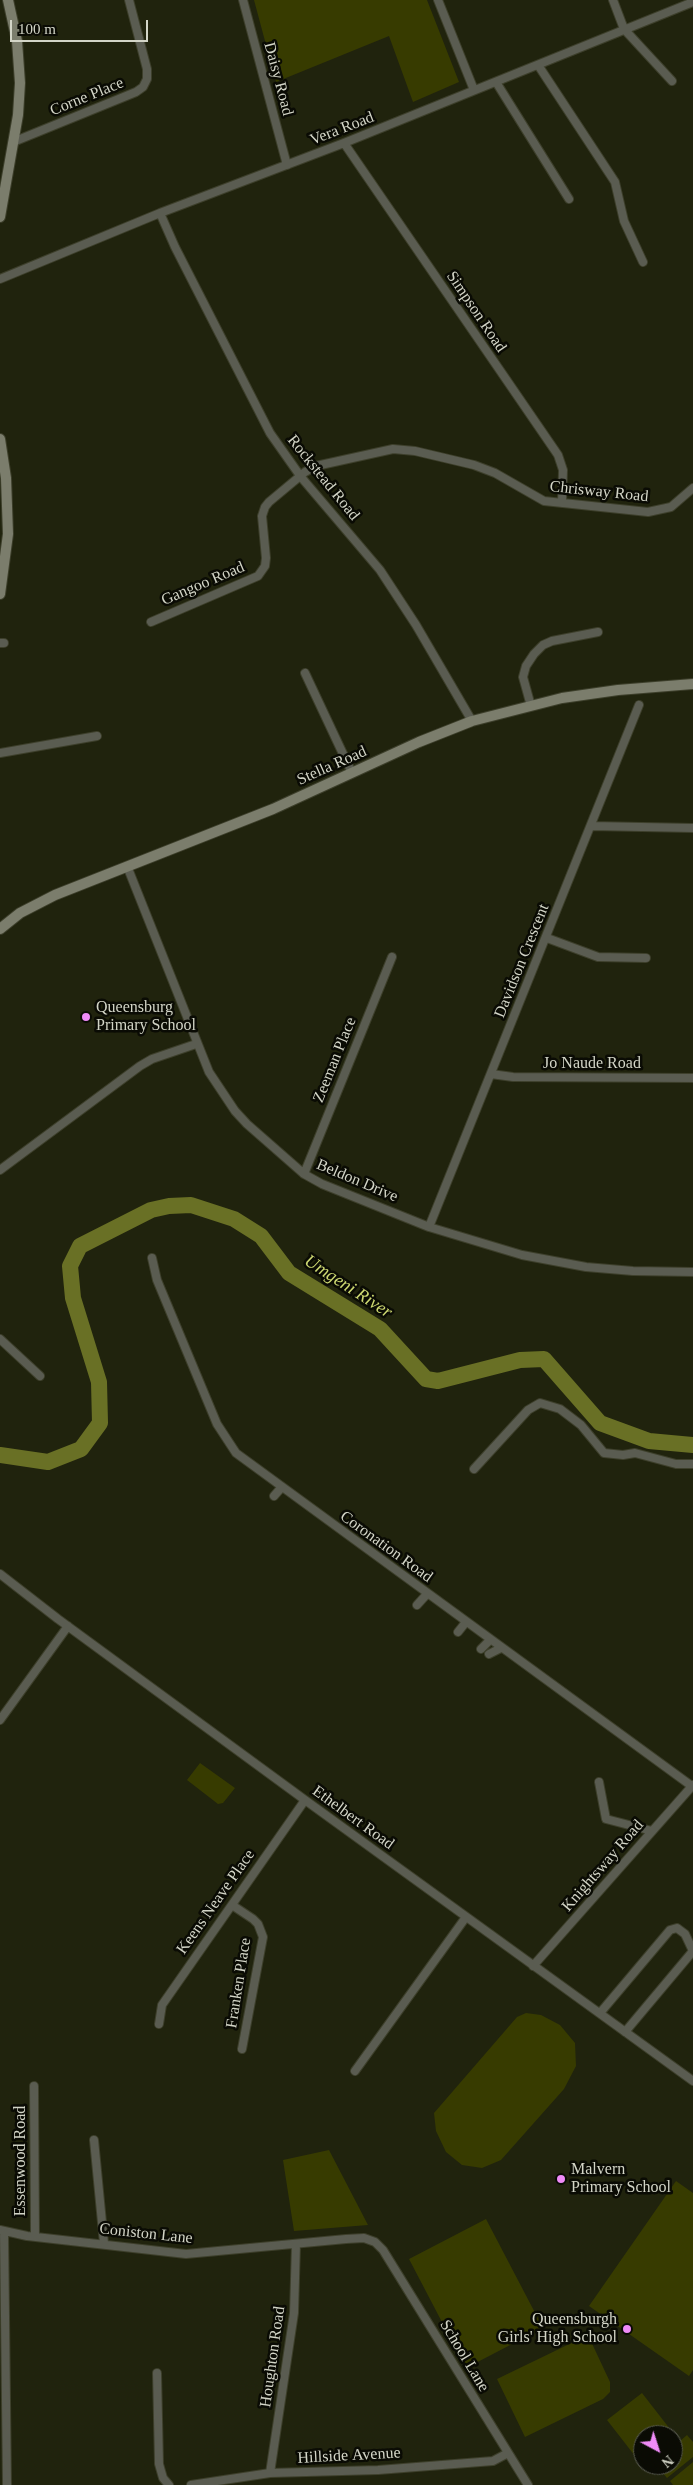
<!DOCTYPE html>
<style>
body{margin:0}
#map{position:relative;width:693px;height:2485px;overflow:hidden;background:#20230d;font-family:"Times New Roman",serif}
canvas{display:block}
.north{position:absolute;left:633px;top:2425px;width:50px;height:50px;box-sizing:border-box;background:#0a0b04;border:1px solid #5a5c52;border-radius:50%;rotate:140deg;font-size:14px;font-weight:700;line-height:20px;text-align:center;color:#d3d5c7}
.north::after{content:'';display:block;margin:auto;width:18px;height:22px;background:#ef8bf7;clip-path:polygon(50% 0,100% 100%,50% 72%,0 100%)}
.scale{position:absolute;left:10px;top:20px;width:138px;height:22px;box-sizing:border-box;border:2px solid #d3d5c7;border-top:0;padding-left:6px;font-size:15px;line-height:18px;white-space:nowrap;color:#d3d5c7;-webkit-text-stroke:4px #0a0b04;paint-order:stroke}
</style>
<div id="map">
<canvas width="693" height="2485"></canvas>
<div class="north">N</div>
<div class="scale">100 m</div>
</div>
<script>
const ctx = document.querySelector('canvas').getContext('2d');
ctx.lineJoin = 'round';
function fill(path, color) { ctx.fillStyle = color; ctx.fill(path, 'evenodd'); }
const shape = rows => new Path2D(rows.map(r => 'M' + r).join(''));
function stroke(path, color, width, dash) { ctx.strokeStyle = color; ctx.lineWidth = width; ctx.lineCap = dash ? 'butt' : 'round'; ctx.setLineDash(dash || []); ctx.stroke(path); }
function label(font, color, halo, rows, align = 'center') {
  ctx.font = font + ' "Times New Roman",serif'; ctx.lineWidth = 5; ctx.setLineDash([]); ctx.textBaseline = 'middle'; ctx.strokeStyle = halo; ctx.fillStyle = color; for (const [text, x, y, turn = 0] of rows) {
    ctx.save(); ctx.translate(x, y); ctx.rotate((+turn || 0) * Math.PI / 180); ctx.textAlign = isNaN(turn) ? turn : align; if (halo) ctx.strokeText(text, 0, 0); ctx.fillText(text, 0, 0); ctx.restore();
  }
}
const green = shape([
 [254,0,427,0,459,82,413,102,389,36,276,82],
 [200,1763,235,1788,223,1803,218,1804,187,1780],
 [526,2013,541,2015,560,2025,575,2043,576,2066,564,2089,501,2160,482,2168,462,2165,446,2152,436,2131,434,2113,517,2017],
 [329,2150,368,2225,294,2231,283,2160],
 [676,2181,693,2193,693,2370,689,2376,589,2306],
 [486,2219,543,2328,466,2368,409,2259],
 [588,2335,610,2382,610,2392,603,2399,525,2437,497,2379],
 [642,2393,670,2429,663,2435,643,2435,643,2450,635,2456,607,2420],
 [687,2435,693,2442,693,2457,667,2478,656,2465,673,2465,673,2447],
 [693,2462,693,2485,673,2485,670,2481]
]);
const river = shape([
 [0,1455,48,1462,81,1449,100,1423,99,1382,73,1298,70,1266,80,1246,151,1210,169,1206,191,1205,234,1219,261,1236,289,1273,380,1329,426,1379,438,1381,520,1360,544,1359,600,1423,649,1441,693,1445]
]);
const street = shape([
 [243,0,287,165],
 [438,0,474,90],
 [613,0,624,29,672,81],
 [538,65,615,182,624,221,643,262],
 [496,82,569,199],
 [13,142,136,92,143,87,147,79,147,69,129,0],
 [344,143,558,455,563,470,562,503],
 [160,213,175,247,270,433,301,477,380,570,416,625,472,721],
 [0,279,160,213,344,143,693,2],
 [151,622,258,576,265,566,266,558,262,516,265,507,269,502,305,472,316,466,393,449,415,451,474,465,495,473,544,501,648,512,671,507,693,488],
 [0,643,4,643],
 [305,673,352,773],
 [531,706,523,677,526,666,534,654,543,645,552,641,598,632],
 [0,753,97,736],
 [591,826,693,828],
 [127,866,209,1072,235,1111,247,1124,304,1174,322,1184,429,1227,522,1255,586,1267,633,1271,693,1272],
 [547,938,598,957,646,958],
 [491,1074,513,1077,693,1078],
 [0,1170,140,1066,152,1059,196,1044],
 [304,1174,392,957],
 [429,1227,639,705],
 [152,1258,157,1280,217,1424,236,1453,693,1787],
 [0,1339,40,1376],
 [474,1469,528,1410,540,1403,560,1409,581,1425,604,1453,623,1455,635,1453,676,1464,693,1464],
 [274,1496,281,1488],
 [0,1574,58,1619,305,1800,693,2081],
 [417,1605,427,1594],
 [458,1632,466,1622],
 [481,1649,490,1640],
 [489,1654,501,1648],
 [0,1720,68,1626],
 [599,1782,606,1819,652,1831],
 [232,1905,253,1919,258,1924,263,1937,242,2049],
 [533,1966,693,1785],
 [600,2013,670,1930,677,1928,685,1934,693,1951],
 [159,2024,162,2005,305,1800],
 [625,2032,693,1951],
 [355,2071,466,1917],
 [34,2086,35,2236],
 [94,2140,104,2243],
 [0,2230,27,2236,186,2254,346,2239,364,2238,375,2242,383,2250,528,2485],
 [4,2231,7,2485],
 [157,2373,159,2464,163,2478,169,2485],
 [270,2473,294,2313,296,2244],
 [191,2485,270,2473,378,2470,493,2461,508,2453]
]);
const secondary = shape([
 [0,217,18,115,20,83,17,41,8,0],
 [0,439,6,478,8,534,0,594],
 [0,929,20,913,55,895,273,809,419,742,472,721,562,698,618,690,693,684]
]);
const markers = [
 [86,1017,5,"#ef8bf7"],
 [561,2179,5,"#ef8bf7"],
 [627,2329,5,"#ef8bf7"]
];
const streetNames = [
 ["Daisy Road",278,79,75],
 ["Corne Place",87,97,-22],
 ["Vera Road",342,129,-21],
 ["Simpson Road",476,312,56],
 ["Rockstead Road",323,478,51],
 ["Chrisway Road",599,492,6],
 ["Gangoo Road",203,584,-23],
 ["Stella Road",332,766,-24],
 ["Davidson Crescent",522,961,-68],
 ["Zeeman Place",335,1060,-68],
 ["Jo Naude Road",592,1064],
 ["Beldon Drive",357,1181,23],
 ["Coronation Road",386,1547,36],
 ["Ethelbert Road",353,1818,36],
 ["Knightsway Road",603,1866,-49],
 ["Keens Neave Place",216,1902,-55],
 ["Franken Place",239,1983,-81],
 ["Essenwood Road",21,2161,-90],
 ["Coniston Lane",146,2234,6],
 ["School Lane",464,2356,59],
 ["Houghton Road",273,2357,-82],
 ["Hillside Avenue",349,2456,-3]
];
const poiNames = [
 ["Queensburg",96,1008],
 ["Primary School",96,1026],
 ["Malvern",571,2170],
 ["Primary School",571,2188],
 ["Queensburgh",617,2320,"right"],
 ["Girls' High School",617,2338,"right"]
];
const waterNames = [
 ["Umgeni River",348,1287,33]
];
fill(green, '#373b00');
stroke(river, '#697025', 16);
stroke(street, '#3d3f2b', 10);
stroke(secondary, '#3d3f2b', 12);
stroke(street, '#5a5c51', 8);
stroke(secondary, '#7b7d6c', 10);
for (const [x, y, r, color] of markers) { const dot = new Path2D(); dot.arc(x, y, r, 0, 2 * Math.PI); ctx.fillStyle = color; ctx.fill(dot); stroke(dot, '#0a0b04', 2); }
label('16px', '#d3d5c7', '#0a0b04', streetNames);
label('16px', '#d3d5c7', '#0a0b04', poiNames, 'left');
label('italic 18px', '#ced972', '#0a0b04', waterNames);
</script>
